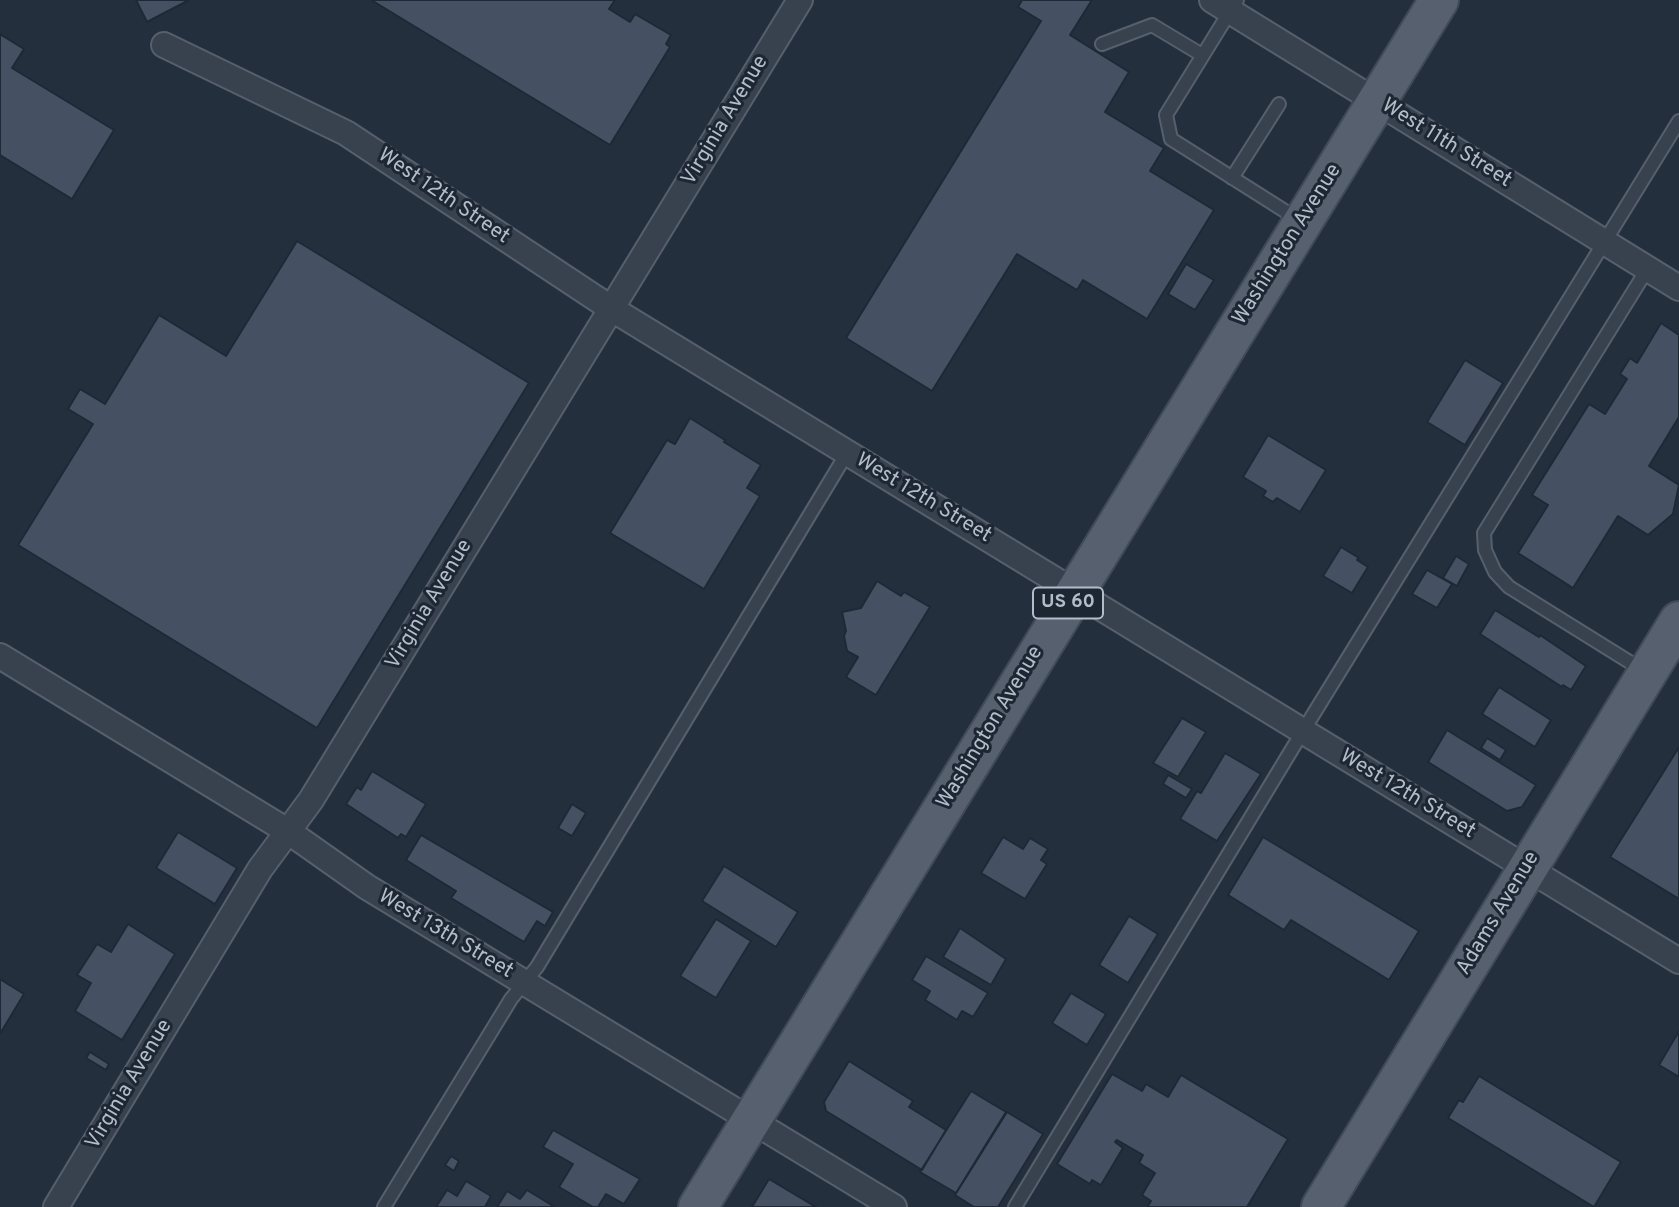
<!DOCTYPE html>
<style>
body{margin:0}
canvas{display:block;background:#242f3e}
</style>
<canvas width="1679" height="1207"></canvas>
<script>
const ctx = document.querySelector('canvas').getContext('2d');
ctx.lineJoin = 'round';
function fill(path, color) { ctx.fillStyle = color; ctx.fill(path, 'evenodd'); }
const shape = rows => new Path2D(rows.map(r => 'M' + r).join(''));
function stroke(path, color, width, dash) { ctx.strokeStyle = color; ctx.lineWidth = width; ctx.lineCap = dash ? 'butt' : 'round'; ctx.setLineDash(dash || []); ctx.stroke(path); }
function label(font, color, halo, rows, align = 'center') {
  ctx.font = font + ' Overpass,sans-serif'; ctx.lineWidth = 6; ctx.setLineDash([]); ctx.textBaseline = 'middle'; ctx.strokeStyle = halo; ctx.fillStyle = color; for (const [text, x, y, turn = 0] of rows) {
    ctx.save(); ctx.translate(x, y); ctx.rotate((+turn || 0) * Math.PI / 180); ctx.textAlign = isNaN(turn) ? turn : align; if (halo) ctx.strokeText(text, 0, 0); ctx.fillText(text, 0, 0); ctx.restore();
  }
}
const building = shape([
 [136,0,189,0,147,22,136,0],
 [371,0,615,0,609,9,630,22,635,14,671,35,666,44,670,47,610,145,371,0],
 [1022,0,1092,0,1070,35,1129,72,1105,112,1164,148,1150,171,1214,210,1147,319,1083,280,1077,290,1017,254,932,391,846,338,1041,21,1018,7,1022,0],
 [0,34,24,49,12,68,114,130,72,199,0,155,0,34],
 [297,241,529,383,317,728,18,545,93,424,68,409,80,389,105,404,159,315,226,356,297,241],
 [1186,264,1214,280,1195,310,1168,294,1186,264],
 [1661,323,1679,335,1679,417,1649,466,1679,485,1673,514,1648,535,1618,516,1573,588,1518,553,1548,505,1532,495,1589,404,1605,414,1627,379,1620,374,1630,358,1637,363,1661,323],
 [1465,360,1503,383,1465,445,1427,422,1465,360],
 [690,418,725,440,724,442,761,465,747,488,760,496,704,589,610,533,667,440,675,444,690,418],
 [1268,435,1326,470,1300,512,1277,498,1273,502,1263,496,1266,491,1243,477,1268,435],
 [1341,547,1359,558,1357,560,1368,567,1352,593,1323,576,1341,547],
 [1456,556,1469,564,1457,586,1443,578,1456,556],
 [1427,570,1452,584,1437,608,1412,594,1427,570],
 [877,581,901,596,904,592,930,607,876,695,846,677,858,657,847,651,844,636,846,631,842,612,861,608,877,581],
 [1495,610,1539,637,1540,635,1586,666,1571,690,1563,685,1562,687,1480,634,1495,610],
 [1499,687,1551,720,1535,747,1482,714,1499,687],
 [1182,718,1206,732,1178,777,1153,763,1182,718],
 [1447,730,1536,785,1522,807,1507,811,1428,762,1447,730],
 [1487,738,1506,750,1500,760,1481,748,1487,738],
 [1679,747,1679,899,1610,857,1679,747],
 [1225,753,1261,774,1217,841,1180,819,1197,791,1201,793,1225,753],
 [372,771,426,804,406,837,401,834,398,838,346,804,357,787,361,790,372,771],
 [1168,775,1192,789,1186,798,1163,784,1168,775],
 [572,804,586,813,572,836,558,828,572,804],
 [178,832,237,868,215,904,156,868,178,832],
 [421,835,553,912,545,926,537,921,524,942,451,898,456,891,406,860,421,835],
 [1003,837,1023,849,1030,838,1048,849,1041,860,1047,864,1025,899,981,873,1003,837],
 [1263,837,1419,931,1389,980,1291,920,1284,930,1228,895,1263,837],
 [724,866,798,912,776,947,702,901,724,866],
 [1129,916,1158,934,1128,983,1099,965,1129,916],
 [716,919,751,941,716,998,680,976,716,919],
 [128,924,175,954,122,1040,75,1011,91,983,77,975,97,944,111,952,128,924],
 [960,928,1006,959,991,985,943,957,960,928],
 [926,956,988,993,973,1017,962,1011,957,1020,925,1000,930,991,912,980,926,956],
 [0,979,24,994,0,1034,0,979],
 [1071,993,1106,1014,1087,1045,1052,1023,1071,993],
 [1679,1031,1679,1077,1659,1065,1679,1031],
 [90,1052,109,1064,106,1070,86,1058,90,1052],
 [849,1061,913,1101,909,1107,946,1130,922,1170,826,1111,824,1102,849,1061],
 [1112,1074,1142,1091,1146,1084,1168,1097,1181,1075,1288,1139,1247,1207,1149,1207,1148,1206,1151,1201,1142,1195,1155,1173,1139,1163,1143,1155,1117,1140,1115,1142,1123,1148,1101,1185,1092,1180,1090,1184,1057,1164,1112,1074],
 [1479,1076,1621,1162,1594,1207,1448,1118,1459,1100,1463,1102,1479,1076],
 [971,1091,1006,1112,956,1193,920,1172,971,1091],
 [1007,1112,1043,1134,998,1207,974,1207,955,1195,1007,1112],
 [553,1130,640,1179,624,1204,606,1194,598,1207,593,1207,559,1187,573,1164,543,1147,553,1130],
 [451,1156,459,1161,454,1171,445,1165,451,1156],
 [769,1179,816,1207,752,1207,769,1179],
 [466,1181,491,1196,485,1207,436,1207,447,1190,457,1196,466,1181],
 [527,1190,555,1207,497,1207,507,1191,520,1199,527,1190]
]);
const lane = shape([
 [1237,0,1166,115,1171,139,1299,220],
 [1102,44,1152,25,1202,55],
 [1232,178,1279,104],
 [1644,671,1509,587,1495,572,1485,550,1484,533,1648,268],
 [384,1207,511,999,537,967,847,453],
 [1015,1207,1303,731,1679,121]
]);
const street = shape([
 [1212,0,1679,288],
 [164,45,346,133,612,309,1679,961],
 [0,656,289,832,367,887,894,1207],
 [56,1207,260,869,311,800,800,0]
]);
const primary = shape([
 [698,1207,1439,0],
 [1321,1207,1679,621]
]);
const shields = [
 [1068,603,70]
];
const shieldNames = [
 ["US 60",1068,603]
];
const streetNames = [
 ["Virginia Avenue",726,121,-59],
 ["West 11th Street",1446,144,32],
 ["West 12th Street",443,197,34],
 ["Washington Avenue",1288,245,-58],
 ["West 12th Street",923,499,31],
 ["Virginia Avenue",430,605,-59],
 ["Washington Avenue",991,728,-59],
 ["West 12th Street",1407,795,31],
 ["Adams Avenue",1499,914,-59],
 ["West 13th Street",445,935,31],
 ["Virginia Avenue",130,1085,-59]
];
fill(building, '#455162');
stroke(building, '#1f2835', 2);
stroke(lane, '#565f6c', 16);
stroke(street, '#565f6c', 28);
stroke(primary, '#414a57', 42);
stroke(lane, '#38414e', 12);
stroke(street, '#38414e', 24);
stroke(primary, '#56606e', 38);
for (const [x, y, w] of shields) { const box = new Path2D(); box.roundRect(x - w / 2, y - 15.5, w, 31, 5); ctx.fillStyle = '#1d2633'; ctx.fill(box); stroke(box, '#b4bcc9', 2); }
label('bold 19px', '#b4bcc9', null, shieldNames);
label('21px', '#b4bcc9', '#1d2633', streetNames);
</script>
